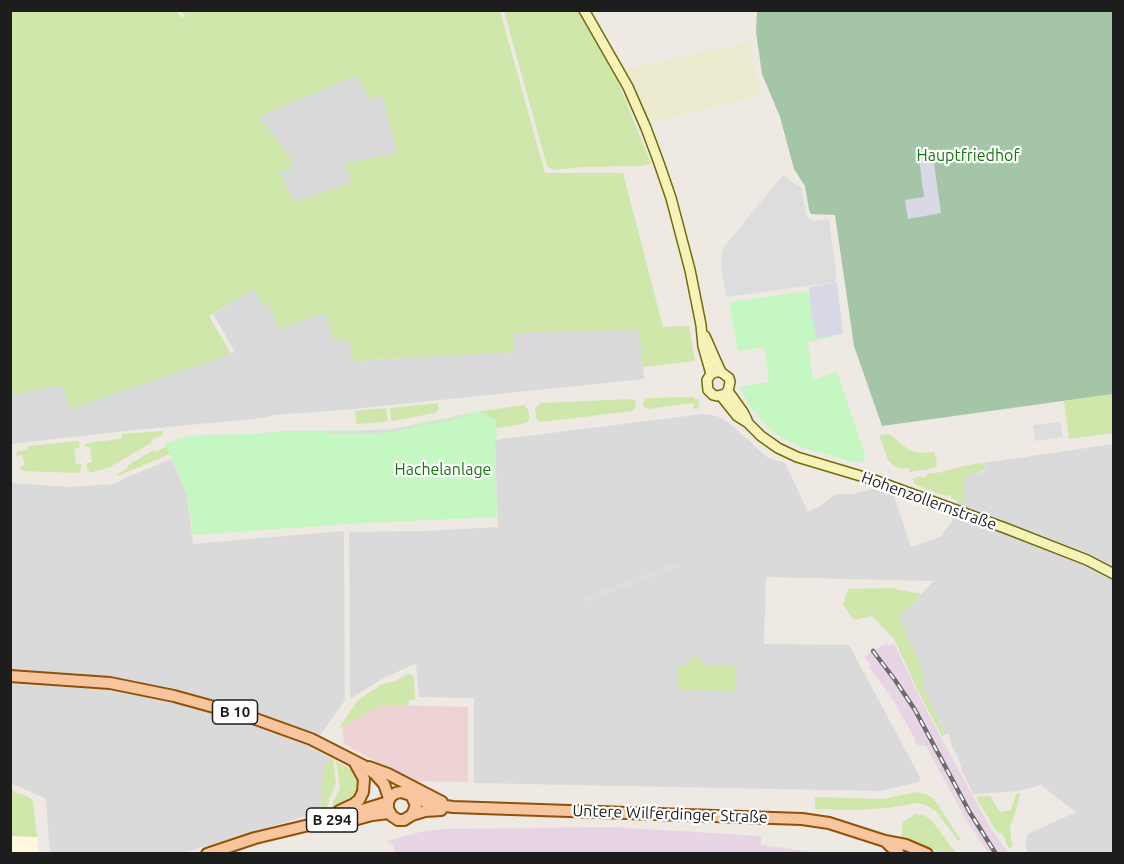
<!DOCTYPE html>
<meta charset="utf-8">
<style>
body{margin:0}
#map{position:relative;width:1124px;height:864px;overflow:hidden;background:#eee9e3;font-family:Ubuntu,sans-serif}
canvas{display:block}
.frame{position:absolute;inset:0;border:12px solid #1d1d1d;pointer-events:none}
</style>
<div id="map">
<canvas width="1124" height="864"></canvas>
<div class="frame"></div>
</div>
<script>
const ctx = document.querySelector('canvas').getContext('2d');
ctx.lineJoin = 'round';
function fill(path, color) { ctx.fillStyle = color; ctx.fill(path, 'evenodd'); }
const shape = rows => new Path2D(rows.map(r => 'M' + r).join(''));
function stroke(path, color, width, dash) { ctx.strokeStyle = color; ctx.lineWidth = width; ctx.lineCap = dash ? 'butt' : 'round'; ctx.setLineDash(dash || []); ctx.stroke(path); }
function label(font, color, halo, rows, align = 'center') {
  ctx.font = font + ' Ubuntu,sans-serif'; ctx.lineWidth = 4.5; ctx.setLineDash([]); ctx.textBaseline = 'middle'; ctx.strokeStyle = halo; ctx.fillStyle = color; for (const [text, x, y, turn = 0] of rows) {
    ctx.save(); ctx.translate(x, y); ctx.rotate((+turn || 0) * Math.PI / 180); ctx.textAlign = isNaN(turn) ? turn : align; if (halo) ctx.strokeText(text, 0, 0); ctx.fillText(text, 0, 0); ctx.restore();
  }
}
const residential = shape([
 [358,74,382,94,397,153,345,163,351,183,294,202,280,173,293,161,258,117],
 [253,289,263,305,268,302,324,313,350,341,353,361,513,352,512,333,640,330,644,379,343,410,273,415,263,418,125,431,11,444,11,395,62,385,71,409,235,352,213,314],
 [703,414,717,416,729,423,768,458,785,463,808,512,820,506,836,494,853,494,873,489,894,496,911,547,940,537,952,521,963,476,986,471,984,463,1113,444,1113,853,1028,853,1025,846,1028,834,1076,812,1041,785,1019,791,973,794,962,771,958,756,952,747,949,734,945,735,922,685,924,675,916,653,905,633,900,615,912,606,933,581,766,577,764,644,849,645,920,777,919,782,880,791,474,783,474,698,419,697,416,663,382,679,350,699,349,532,425,531,498,527,495,440],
 [171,459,187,494,193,544,344,531,345,700,311,748,330,758,323,772,320,812,183,853,50,853,46,799,11,783,10,483,68,487,115,484,123,479]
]);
const commercial = shape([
 [382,705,468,707,468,782,411,781,344,744,342,727]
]);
const industrial = shape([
 [887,643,889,646,894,643,923,704,958,769,990,827,1008,853,988,853,965,818,926,746,918,745,915,743,915,739,893,700,869,667,871,665,864,657,877,648],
 [612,827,761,836,761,845,806,851,813,853,395,854,394,845,387,841,424,831,444,829]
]);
const education = shape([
 [11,836,37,837,38,853,11,854]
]);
const farmland = shape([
 [750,41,760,96,650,122,625,70]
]);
const grass = shape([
 [176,10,182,18,185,16,181,11,500,11,545,173,623,173,663,327,689,326,695,361,643,367,639,330,513,333,514,352,352,361,350,341,334,340,324,313,279,329,268,302,263,305,253,289,209,316,231,354,71,409,62,385,11,395,11,11],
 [357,75,370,100,382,95,397,153,345,163,351,183,294,202,280,173,285,170,291,169,293,161,259,117],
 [504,11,578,11,619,84,651,164,641,166,583,167,554,170,547,166],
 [1113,394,1113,433,1069,439,1064,401],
 [694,397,694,399,699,399,698,408,694,409,693,403,648,409,644,407,643,404,644,400,647,398],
 [632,399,636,401,636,405,635,409,632,411,542,422,538,421,536,417,535,408,541,403],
 [438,403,439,409,435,413,398,420,393,421,391,420,390,408],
 [523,405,528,409,529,417,529,421,523,424,497,428,469,425,370,434,475,412],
 [386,408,388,420,386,422,357,424,356,423,355,411],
 [163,431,163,435,152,440,151,443,110,467,94,472,90,472,87,469,86,463,92,463,90,447,85,447,87,443,120,439,122,438,122,434],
 [889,434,909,450,921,453,934,452,935,456,936,456,937,466,930,469,909,472,909,468,902,469,894,466,888,460,879,435],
 [79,441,80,448,74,448,76,464,81,464,81,469,78,473,23,471,21,469,20,467,25,465,22,455,17,456,16,454,18,451,27,450,28,446],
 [167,446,175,452,118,476,118,474,128,468,128,465,154,450,155,452],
 [981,463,984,464,986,470,971,474,964,480,965,504,951,498,951,496,946,495,945,496,914,484,915,481,912,479,921,476,922,478,927,476,927,474,942,472,964,466],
 [891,588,921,594,912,606,900,615,905,633,916,653,924,675,922,685,945,735,942,736,920,695,894,639,872,616,854,620,843,605,848,589],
 [690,658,701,658,701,665,735,665,735,691,678,690,678,666,690,666],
 [410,673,414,678,415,699,409,700,408,706,382,705,342,727,339,728,358,700,382,684,396,681],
 [330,758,333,760,336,784,329,800,327,809,320,812,323,771],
 [336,761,360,775,361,783,355,799,344,806,332,810,333,802,340,788],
 [11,790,30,798,33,801,37,837,11,836],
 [916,792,926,794,934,799,961,840,958,841,936,811,926,805,916,803,888,808,852,810,815,809,815,797,883,799],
 [1016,794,1020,794,1016,811,1010,826,1012,845,1011,848,1008,847,1003,835,996,831,976,797,990,796,1000,812,1011,810],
 [915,814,924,815,932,821,956,853,942,853,901,838,903,822]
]);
const cemetery = shape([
 [757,11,1113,11,1113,394,882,426,854,346,835,215,811,214,809,210,805,186,794,169,780,117,762,74,756,32]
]);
const park = shape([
 [823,289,833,337,808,342,813,380,837,372,865,454,865,459,862,462,858,463,803,448,790,442,774,433,758,417,759,416,755,411,753,411,739,387,769,382,764,347,738,351,729,302],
 [479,411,496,420,497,438,495,440,497,517,363,523,193,535,187,493,165,443,191,436,203,435,255,434,283,431,370,430,398,428]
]);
const parking = shape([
 [783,175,801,188,806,215,809,218,813,221,829,219,836,274,835,282,726,297,721,263,722,254,724,247],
 [461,416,461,418,391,432,370,434,329,434,326,431,385,430,417,425],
 [1060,422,1063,437,1035,441,1033,425],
 [677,562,679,567,584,603,582,598]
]);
const plaza = shape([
 [933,157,941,213,908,219,905,200,924,197,919,159],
 [837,282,843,334,816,338,811,309,809,287]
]);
const secondary = shape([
 [584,10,628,87,646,128,659,163,671,198,690,270,701,325,703,346,711,374],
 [705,336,716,361,721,372,729,378,730,382,728,391,725,394,717,396,713,395,708,390,707,380,711,374,716,372,721,372],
 [728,391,743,412,747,420],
 [721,396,737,416,748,423,761,436,778,448,797,457,874,480,1005,528,1087,560,1114,574]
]);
const primary = shape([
 [10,676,110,683,174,696,250,717,311,739,364,766,375,774,384,784,389,798],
 [369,767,388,774,442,802],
 [413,798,432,804,453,807,802,819,829,823,885,841,906,845,927,854],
 [339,811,354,804,359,800,363,792,364,779,354,761],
 [412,815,416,805,411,795,401,792,396,793,391,796,388,802,388,809,392,816,398,820,404,820,412,815,425,811,441,810],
 [343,823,372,815,389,813],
 [885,841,899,854],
 [207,854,255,838,330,820,388,802]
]);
const rail = shape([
 [873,651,895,680,915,710,969,811,996,854]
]);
const shields = [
 [235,712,45],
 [332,820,51]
];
const shieldNames = [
 ["B 10",235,712],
 ["B 294",332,820]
];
const parkNames = [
 ["Hauptfriedhof",968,156],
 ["Hachelanlage",443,470]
];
const streetNames = [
 ["Hohenzollernstraße",929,501,20],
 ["Untere Wilferdinger Straße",670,814,2]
];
fill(residential, '#dbdada');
fill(commercial, '#eed3d5');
fill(industrial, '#e7d5e6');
fill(education, '#fef9dc');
fill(farmland, '#ecebcf');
fill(grass, '#d0e7ab');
fill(cemetery, '#a5c6a6');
fill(park, '#c4f7c1');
fill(parking, '#ddd');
fill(plaza, '#d8d9e4');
stroke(secondary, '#6f6d09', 12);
stroke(primary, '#915106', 14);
stroke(secondary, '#f7f2b8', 9);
stroke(primary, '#f8c69e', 10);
stroke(rail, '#6b6b6b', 4.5);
stroke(rail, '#fff', 2, [7]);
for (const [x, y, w] of shields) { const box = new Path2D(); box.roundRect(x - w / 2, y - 12, w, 24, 4.5); ctx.fillStyle = '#fff'; ctx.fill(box); stroke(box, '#1d1d1d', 1.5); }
label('bold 15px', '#1d1d1d', null, shieldNames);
label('16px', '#14770f', '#fff', parkNames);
label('16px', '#1d1d1d', '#fff', streetNames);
</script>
